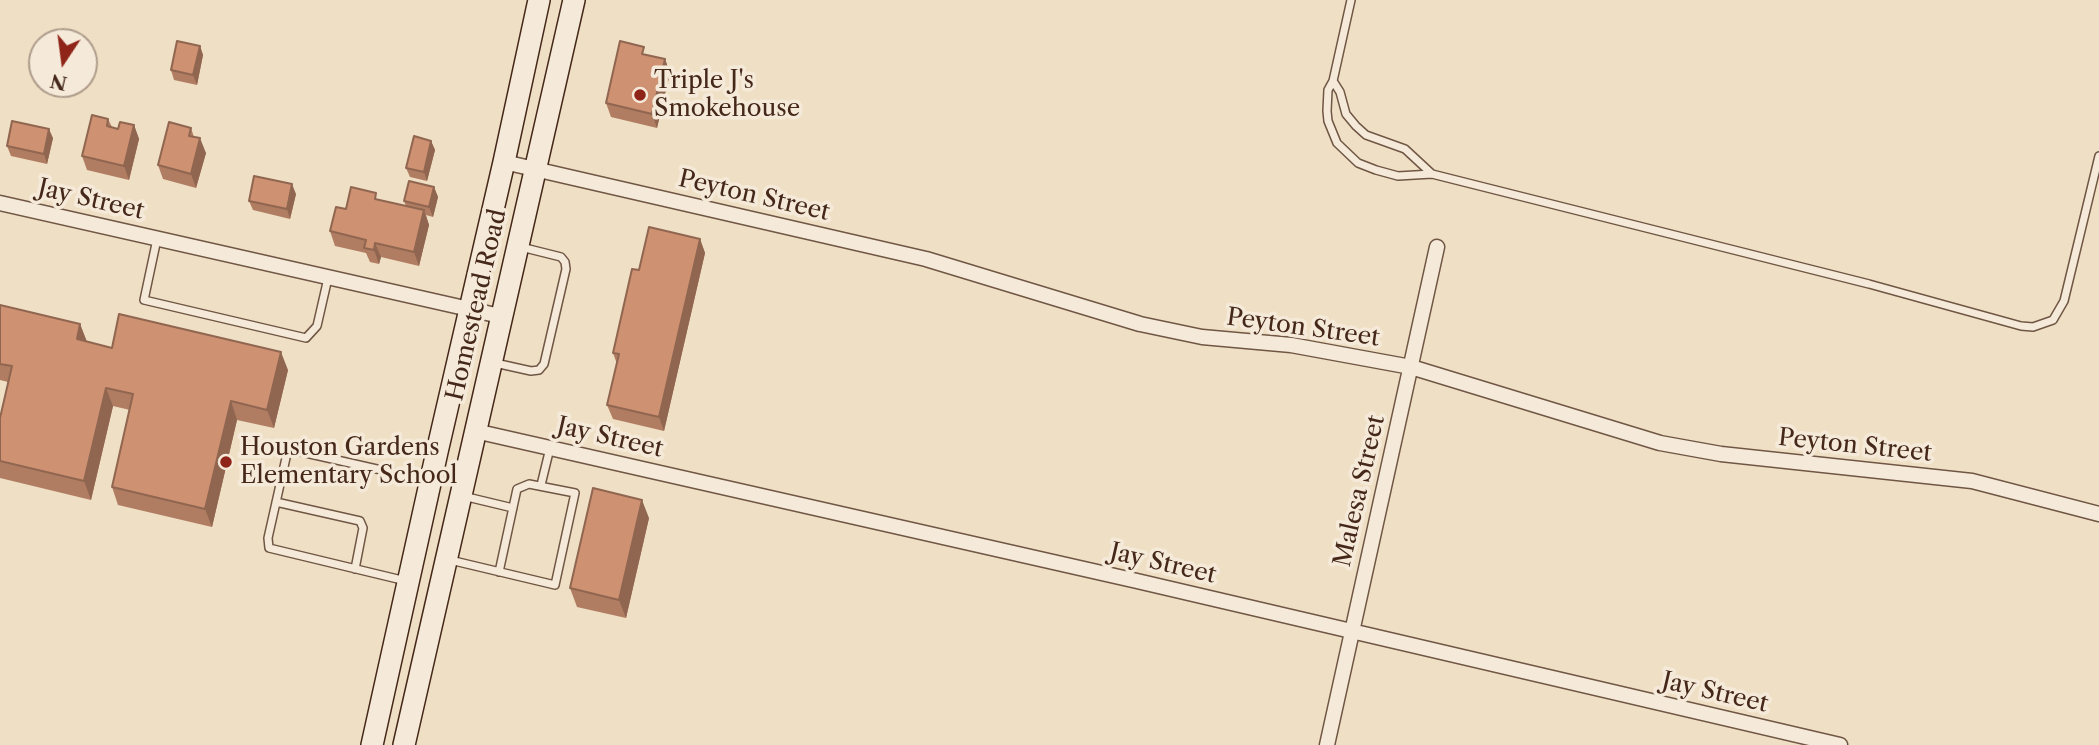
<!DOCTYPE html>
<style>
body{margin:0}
#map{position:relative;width:2099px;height:745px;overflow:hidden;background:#efdfc4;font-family:"Libre Caslon Text",serif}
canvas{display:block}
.north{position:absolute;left:28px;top:28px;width:70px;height:70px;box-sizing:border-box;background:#f5ead9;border:2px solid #af9c8c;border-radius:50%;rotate:193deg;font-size:19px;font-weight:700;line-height:28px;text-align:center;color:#452819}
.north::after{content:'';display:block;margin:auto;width:24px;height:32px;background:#8f2418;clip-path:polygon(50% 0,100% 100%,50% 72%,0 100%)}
</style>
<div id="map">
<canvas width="2099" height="745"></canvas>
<div class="north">N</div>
</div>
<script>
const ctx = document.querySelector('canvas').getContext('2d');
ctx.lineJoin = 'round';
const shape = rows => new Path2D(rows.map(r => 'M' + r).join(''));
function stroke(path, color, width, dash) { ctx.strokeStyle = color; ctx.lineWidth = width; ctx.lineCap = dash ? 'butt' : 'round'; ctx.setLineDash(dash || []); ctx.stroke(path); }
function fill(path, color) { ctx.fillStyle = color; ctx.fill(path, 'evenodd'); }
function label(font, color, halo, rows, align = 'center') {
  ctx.font = font + ' "Libre Caslon Text",serif'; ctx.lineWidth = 7; ctx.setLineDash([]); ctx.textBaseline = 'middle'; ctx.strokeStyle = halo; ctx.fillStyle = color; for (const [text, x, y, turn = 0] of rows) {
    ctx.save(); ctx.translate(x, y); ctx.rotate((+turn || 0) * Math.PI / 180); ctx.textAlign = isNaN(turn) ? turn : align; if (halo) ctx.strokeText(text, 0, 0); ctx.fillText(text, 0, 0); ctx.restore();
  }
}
const lane = shape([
 [1333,81,1351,0],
 [1432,174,1405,149,1366,135,1356,126,1346,114,1340,92,1333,81,1328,90,1327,111,1328,121,1337,143,1358,163,1376,170,1398,176,1432,174,1869,284,2021,326,2033,327,2053,320,2064,301,2099,156],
 [157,239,144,300,306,338,317,326,328,278],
 [495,363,531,371,539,370,544,364,566,269,565,262,561,257,521,247],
 [541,485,550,448],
 [463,496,513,508],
 [276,502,360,521,363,528,355,569],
 [450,560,555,585,575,493,529,484,517,489,499,572],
 [406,581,269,548,268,538,288,449,430,481]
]);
const street = shape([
 [504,162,926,259,1140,324,1202,337,1291,345,1411,367,1660,443,1721,454,1972,481,2099,514],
 [0,203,500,316],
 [475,431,1137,581,1840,745],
 [1327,745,1437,247]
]);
const secondary = shape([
 [372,745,437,452,504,162,539,0],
 [404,745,574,0]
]);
const wall = shape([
 [200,46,203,55,197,85,174,80,171,70],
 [647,55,665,59,670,73,657,128,611,117,606,103],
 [108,119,112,127,118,129,134,125,139,139,129,180,87,170,82,156],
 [191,128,194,137,206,153,196,188,163,179,158,165],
 [53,138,47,164,11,156,7,146],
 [431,141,435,150,427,181,410,177,406,168],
 [434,187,438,197,433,217,426,215,429,225,419,266,381,257,379,264,370,262,366,253,335,246,330,231,346,209,379,200,406,206,404,201],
 [296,194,290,219,253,210,249,201],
 [700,239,705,253,664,431,613,419,607,405,617,364,613,353,639,270],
 [0,305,80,324,87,342,112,348,288,370,274,428,237,420,212,527,118,505,112,487,130,410,113,406,91,500,0,478,0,418,8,382,0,380],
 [649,518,626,618,577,607,570,588]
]);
const shadedWall = shape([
 [200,46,203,55,197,85,193,75],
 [665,59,670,73,657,128,652,114],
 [134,125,139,139,129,180,124,166],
 [49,129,53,138,47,164,44,154],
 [200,138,206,153,196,188,191,174],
 [431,141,435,150,427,181,424,172],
 [292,184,296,194,290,219,287,209],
 [434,187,438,197,433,217,429,207],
 [424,210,429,225,419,266,414,252],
 [700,239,705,253,664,431,659,417],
 [375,243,381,257,379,264,374,250],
 [80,324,87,342,77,339],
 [281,352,288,370,274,428,267,410],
 [106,388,113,406,91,500,84,481],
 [231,401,237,420,212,527,205,509],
 [642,500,649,518,626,618,619,600]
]);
const building = shape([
 [177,41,200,46,193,75,171,70,177,41],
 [620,41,644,47,642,54,665,59,652,114,606,103,620,41],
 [92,115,108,119,107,126,118,129,120,122,134,125,124,166,82,156,92,115],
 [12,121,49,129,44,154,7,146,12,121],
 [169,122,191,128,189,136,200,138,191,174,158,165,169,122],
 [414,136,431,141,424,172,406,168,414,136],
 [254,176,292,184,287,209,249,201,254,176],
 [409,181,434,187,429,207,404,201,409,181],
 [351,187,376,193,375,199,424,210,414,252,375,243,374,250,364,248,366,240,330,231,336,207,346,209,351,187],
 [649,227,700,239,659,417,607,405,619,354,613,353,632,269,639,270,649,227],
 [0,305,80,324,77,339,112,348,119,314,281,352,267,410,231,401,205,509,112,487,133,394,106,388,84,481,0,461,0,418,12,366,0,364,0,305],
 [593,488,642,500,619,600,570,588,593,488]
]);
const markers = [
 [640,95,7,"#8f2418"],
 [226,462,7,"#8f2418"]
];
const poiNames = [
 ["Triple J's",654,81],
 ["Smokehouse",654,109],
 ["Houston Gardens",240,448],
 ["Elementary School",240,476]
];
const streetNames = [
 ["Peyton Street",754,196,13],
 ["Jay Street",91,200,13],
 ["Homestead Road",477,305,-77],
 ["Peyton Street",1303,328,8],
 ["Jay Street",610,438,13],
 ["Peyton Street",1855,446,6],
 ["Malesa Street",1360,491,-77],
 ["Jay Street",1163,564,13],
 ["Jay Street",1715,693,13]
];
stroke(lane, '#705644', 10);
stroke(street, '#705644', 17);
stroke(secondary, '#452819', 24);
stroke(lane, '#f5ead9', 7);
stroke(street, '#f5ead9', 14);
stroke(secondary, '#f5ead9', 21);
fill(wall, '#b17d62');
fill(shadedWall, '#906650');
fill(building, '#ce9172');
stroke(building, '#906650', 2);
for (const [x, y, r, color] of markers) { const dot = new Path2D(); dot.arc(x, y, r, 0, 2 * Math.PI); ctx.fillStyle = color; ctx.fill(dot); stroke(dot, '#f5ead9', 2.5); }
label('24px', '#452819', '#f5ead9', poiNames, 'left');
label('24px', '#452819', '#f5ead9', streetNames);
</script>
